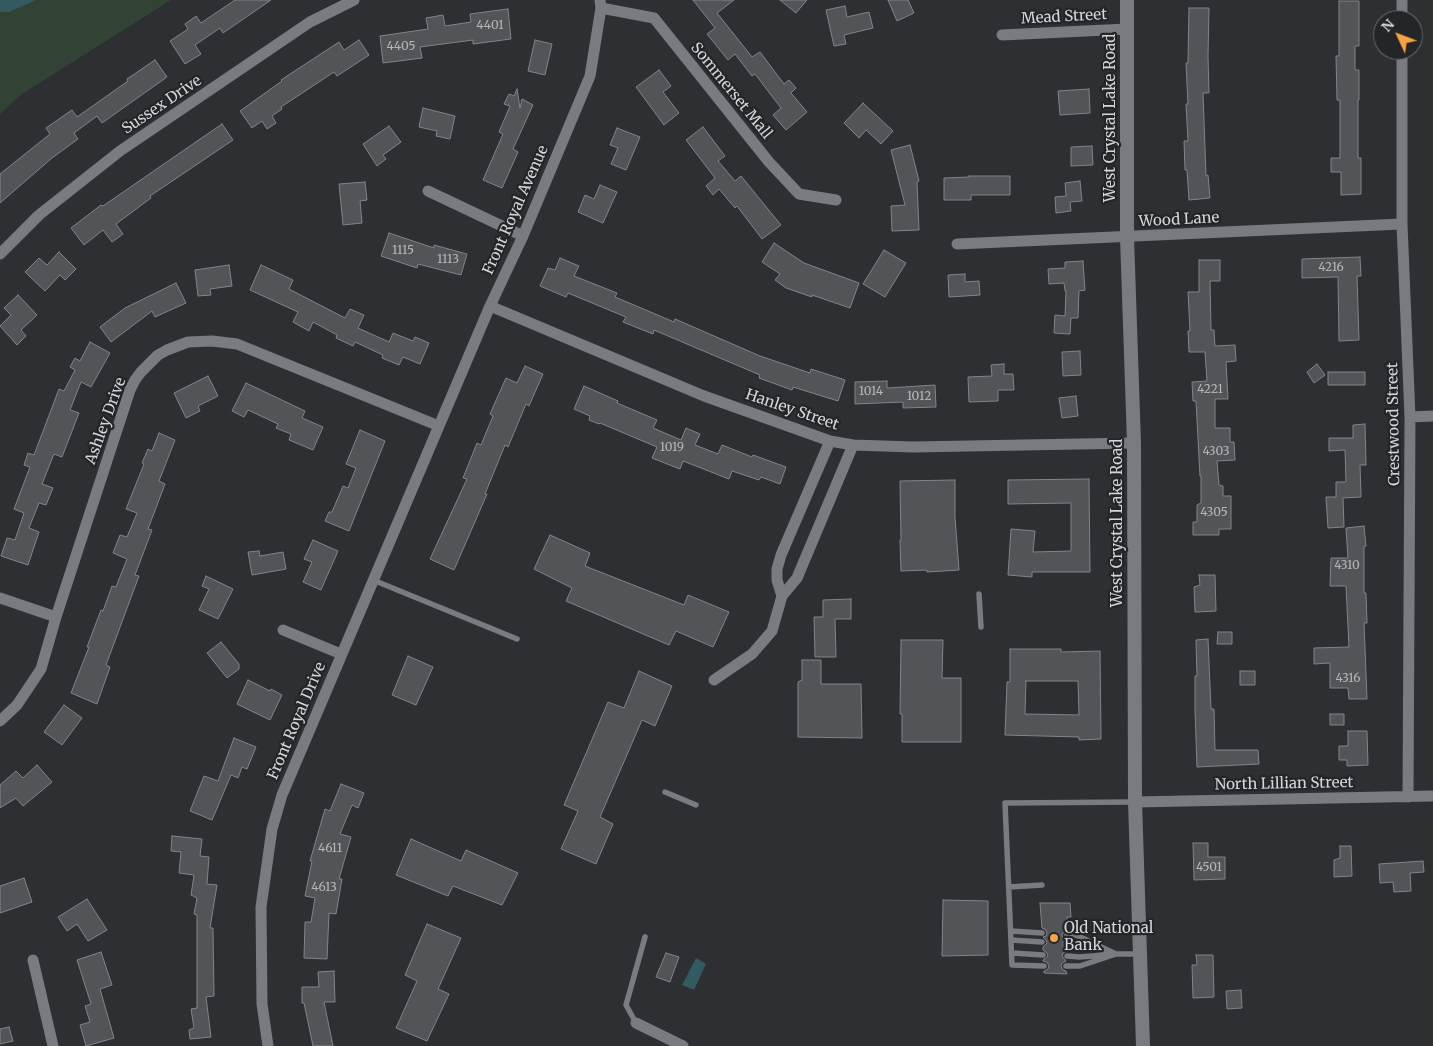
<!DOCTYPE html>
<style>
body{margin:0}
#map{position:relative;width:1433px;height:1046px;overflow:hidden;background:#2d2f33;font-family:Merriweather,serif}
canvas{display:block}
.north{position:absolute;left:1373px;top:10px;width:50px;height:50px;box-sizing:border-box;background:#232529;border:1px solid #6a6c6f;border-radius:50%;rotate:313deg;font-size:14px;font-weight:700;line-height:20px;text-align:center;color:#d4d6d8}
.north::after{content:'';display:block;margin:auto;width:18px;height:22px;background:#f5a345;clip-path:polygon(50% 0,100% 100%,50% 72%,0 100%)}
</style>
<div id="map">
<canvas width="1433" height="1046"></canvas>
<div class="north">N</div>
</div>
<script>
const ctx = document.querySelector('canvas').getContext('2d');
ctx.lineJoin = 'round';
function fill(path, color) { ctx.fillStyle = color; ctx.fill(path, 'evenodd'); }
const shape = rows => new Path2D(rows.map(r => 'M' + r).join(''));
function stroke(path, color, width, dash) { ctx.strokeStyle = color; ctx.lineWidth = width; ctx.lineCap = dash ? 'butt' : 'round'; ctx.setLineDash(dash || []); ctx.stroke(path); }
function label(font, color, halo, rows, align = 'center') {
  ctx.font = font + ' Merriweather,serif'; ctx.lineWidth = 4.5; ctx.setLineDash([]); ctx.textBaseline = 'middle'; ctx.strokeStyle = halo; ctx.fillStyle = color; for (const [text, x, y, turn = 0] of rows) {
    ctx.save(); ctx.translate(x, y); ctx.rotate((+turn || 0) * Math.PI / 180); ctx.textAlign = isNaN(turn) ? turn : align; if (halo) ctx.strokeText(text, 0, 0); ctx.fillText(text, 0, 0); ctx.restore();
  }
}
const green = shape([
 [0,0,171,0,22,94,0,114]
]);
const water = shape([
 [0,0,36,0,9,12,0,12],
 [696,958,706,964,694,990,682,985]
]);
const building = shape([
 [235,0,271,0,223,33,220,28,195,45,201,54,185,64,170,41,188,29,185,24,196,16,201,23,235,0],
 [693,0,734,0,717,13,752,57,760,52,784,84,789,80,796,88,791,93,807,112,786,130,773,115,781,108,755,74,752,76,735,54,728,60,707,34,715,28,693,0],
 [780,0,807,0,796,13,780,0],
 [888,0,908,0,914,13,897,21,888,0],
 [1339,1,1359,1,1359,46,1355,46,1355,70,1359,70,1359,100,1358,100,1358,158,1361,158,1361,194,1341,195,1341,172,1331,172,1331,158,1340,158,1340,100,1337,100,1336,56,1339,56,1339,1],
 [845,6,847,17,869,12,873,28,844,35,846,44,834,46,826,10,845,6],
 [1189,8,1209,8,1208,56,1209,93,1203,93,1206,176,1208,175,1210,198,1189,200,1187,170,1185,170,1184,141,1188,141,1186,104,1188,104,1186,63,1188,63,1189,8],
 [508,9,511,39,473,44,473,40,420,47,422,58,383,63,380,36,428,29,426,18,443,15,445,26,471,22,470,14,508,9],
 [359,40,369,55,337,76,334,72,281,107,282,109,272,116,276,123,267,129,262,121,252,128,240,111,282,81,281,80,339,42,344,50,359,40],
 [535,40,552,44,545,75,528,71,535,40],
 [155,60,167,77,102,123,97,116,74,133,78,139,52,158,0,203,0,174,50,134,46,128,72,110,77,117,128,81,127,79,155,60],
 [659,70,671,86,663,92,679,113,664,125,636,87,659,70],
 [517,89,520,108,522,99,533,105,513,149,518,152,502,188,483,180,503,134,499,132,510,106,504,104,509,94,514,96,517,89],
 [1089,89,1090,113,1060,115,1058,91,1089,89],
 [863,103,893,131,881,144,866,130,859,138,844,123,863,103],
 [423,108,455,116,450,139,436,136,437,131,419,127,423,108],
 [222,124,233,140,150,196,151,198,116,224,123,234,112,242,103,230,84,245,71,228,101,205,103,206,222,124],
 [389,126,401,142,383,155,386,159,377,166,363,144,389,126],
 [703,127,725,156,718,161,735,181,741,176,781,225,762,239,737,206,735,208,719,189,713,195,706,186,715,178,686,140,703,127],
 [617,128,640,137,626,170,611,164,618,148,610,145,617,128],
 [910,145,919,181,917,182,919,230,892,231,891,206,905,205,891,150,910,145],
 [1092,146,1093,165,1071,166,1071,147,1092,146],
 [969,176,1010,176,1010,195,971,195,971,200,944,200,944,178,969,177,969,176],
 [1080,181,1082,201,1070,202,1071,211,1056,213,1055,197,1066,196,1065,183,1080,181],
 [365,182,367,200,360,201,362,223,343,225,339,184,365,182],
 [600,185,617,192,603,223,578,212,585,195,594,199,600,185],
 [389,233,434,248,434,245,467,254,461,275,418,264,417,268,381,256,389,233],
 [774,243,804,263,859,283,850,308,812,295,812,297,786,288,775,280,780,274,762,262,774,243],
 [884,250,906,263,885,297,863,284,884,250],
 [59,252,76,269,65,280,60,275,45,291,25,272,39,258,47,265,59,252],
 [1360,257,1361,276,1357,276,1359,340,1339,341,1338,277,1302,278,1302,259,1360,257],
 [560,258,579,266,574,276,617,293,615,297,674,322,675,319,760,356,810,373,811,369,845,380,838,401,793,387,792,390,759,378,760,375,654,330,653,334,623,322,626,317,568,293,566,297,540,286,548,268,555,270,560,258],
 [1199,260,1220,260,1220,281,1210,281,1211,330,1214,330,1215,346,1235,345,1236,361,1226,362,1228,399,1215,399,1215,428,1230,428,1230,442,1234,442,1235,460,1217,461,1219,485,1223,486,1223,496,1231,496,1231,529,1219,529,1219,535,1193,535,1193,522,1197,522,1197,505,1201,503,1201,476,1200,476,1196,401,1193,401,1192,382,1207,381,1205,352,1189,352,1188,331,1190,331,1188,292,1199,292,1199,260],
 [1083,261,1085,290,1079,291,1078,318,1071,318,1070,334,1054,333,1055,315,1065,316,1066,291,1065,291,1064,283,1049,284,1048,269,1065,268,1065,262,1083,261],
 [229,265,232,286,210,289,211,295,198,296,195,270,229,265],
 [261,265,293,280,289,289,345,318,350,309,364,315,358,328,389,342,393,333,413,341,415,337,429,343,420,364,403,357,399,365,382,358,383,355,355,342,353,346,336,338,337,335,313,322,309,331,293,322,298,312,250,290,261,265],
 [965,274,965,282,979,281,980,295,949,297,948,275,965,274],
 [176,283,186,303,155,317,152,311,111,342,100,327,125,308,176,283],
 [18,295,37,315,21,330,26,336,17,345,0,326,11,315,4,308,18,295],
 [90,342,110,353,91,387,81,382,70,410,79,413,62,457,54,454,42,484,53,488,46,505,39,503,29,528,39,532,28,565,1,556,7,538,15,540,24,513,14,509,30,467,24,465,28,453,34,455,59,389,64,391,75,370,70,367,75,358,80,361,90,342],
 [1080,351,1081,375,1063,376,1062,352,1080,351],
 [1004,364,1004,374,1013,374,1014,390,998,390,998,401,969,402,968,377,992,376,991,365,1004,364],
 [1317,364,1325,375,1314,383,1307,372,1317,364],
 [525,366,543,374,529,406,526,404,508,447,505,445,485,494,487,494,454,570,430,559,467,479,463,478,477,443,481,445,493,416,490,414,506,378,517,383,525,366],
 [1328,372,1365,372,1365,385,1328,385,1328,372],
 [208,376,218,396,198,406,200,411,186,418,174,393,208,376],
 [887,381,887,388,935,385,936,407,903,408,903,402,855,404,855,382,887,381],
 [246,383,305,411,302,418,323,427,313,450,289,440,291,434,276,428,278,424,248,410,244,417,232,411,246,383],
 [584,386,618,401,617,403,657,420,653,428,681,440,686,428,700,434,695,445,718,454,722,445,752,457,753,455,786,467,780,484,761,477,759,480,732,471,729,479,683,461,680,469,652,458,657,447,600,423,599,424,589,420,590,416,574,409,584,386],
 [1076,396,1078,416,1062,418,1059,398,1076,396],
 [1365,424,1366,465,1360,465,1361,497,1343,498,1344,527,1328,528,1326,497,1336,497,1336,482,1346,482,1345,450,1329,451,1329,438,1353,438,1353,425,1365,424],
 [360,430,385,441,349,531,325,521,329,512,332,512,343,486,348,488,356,468,346,464,360,430],
 [159,433,175,440,159,481,165,484,148,529,152,530,135,575,139,576,106,665,110,667,97,704,71,693,89,647,87,647,101,610,103,611,112,586,116,587,127,559,113,553,120,535,127,537,137,513,126,509,144,464,142,463,148,449,152,451,159,433],
 [1089,479,1090,572,1032,572,1032,577,1008,575,1011,529,1035,531,1033,552,1071,551,1071,503,1008,504,1008,480,1089,479],
 [955,480,955,517,959,570,927,572,927,570,901,571,900,540,901,540,900,481,955,480],
 [1364,526,1366,546,1364,546,1364,593,1366,593,1367,623,1364,623,1367,699,1349,699,1348,688,1330,688,1330,663,1314,664,1314,648,1349,647,1346,586,1330,586,1331,558,1348,558,1346,528,1364,526],
 [550,535,590,553,585,566,684,605,688,595,729,612,713,647,676,631,669,645,566,601,572,588,534,569,550,535],
 [313,540,338,551,321,590,303,582,312,562,304,559,313,540],
 [259,551,260,556,283,552,286,569,252,575,248,552,259,551],
 [1199,575,1215,575,1216,611,1195,612,1194,587,1200,585,1199,575],
 [206,576,233,589,218,619,199,610,209,589,202,586,206,576],
 [851,599,851,619,835,619,836,657,815,657,814,617,823,617,823,600,851,599],
 [1218,632,1232,632,1232,644,1217,644,1218,632],
 [1208,639,1211,709,1214,709,1215,750,1258,750,1259,764,1197,767,1195,710,1195,676,1197,676,1196,640,1208,639],
 [901,640,943,640,942,678,961,678,961,742,902,742,902,714,900,714,901,640],
 [221,642,239,664,239,669,227,678,207,653,221,642],
 [1010,649,1061,649,1061,652,1100,651,1101,739,1079,740,1079,737,1005,735,1007,682,1010,682,1010,649],
 [1026,681,1078,681,1079,715,1025,714,1026,681],
 [408,656,433,667,416,705,392,695,408,656],
 [802,660,821,660,821,684,861,684,862,738,798,737,798,682,802,680,802,660],
 [639,671,672,686,655,726,642,720,600,817,613,824,596,864,561,849,578,811,564,805,608,702,624,708,639,671],
 [1240,671,1255,671,1255,685,1240,685,1240,671],
 [248,680,270,691,271,689,282,695,270,720,237,704,248,680],
 [64,705,82,718,62,745,44,732,64,705],
 [1330,714,1344,714,1344,725,1330,725,1330,714],
 [1348,731,1367,731,1368,765,1347,766,1347,760,1339,760,1339,746,1348,746,1348,731],
 [234,738,256,747,247,769,242,767,238,778,231,775,212,820,190,811,204,776,218,781,234,738],
 [37,765,52,782,23,806,16,798,0,808,0,785,16,771,23,778,37,765],
 [341,784,364,793,358,808,352,805,340,834,351,837,339,879,342,879,336,914,329,913,327,959,304,958,305,922,311,922,315,898,305,896,312,861,310,861,325,809,330,811,341,784],
 [172,836,202,839,200,856,209,857,207,884,217,885,210,928,213,928,214,996,206,997,211,1037,190,1039,189,1030,194,1028,191,1009,197,1008,197,915,194,914,197,898,191,895,194,875,179,873,181,852,171,851,172,836],
 [411,839,461,861,466,850,518,873,502,905,453,886,448,896,396,875,411,839],
 [1193,843,1208,843,1208,857,1225,857,1225,879,1194,880,1193,843],
 [1340,846,1351,846,1352,876,1334,877,1334,860,1340,858,1340,846],
 [1423,861,1424,872,1410,873,1411,891,1394,892,1393,882,1380,883,1379,864,1423,861],
 [24,878,32,902,0,913,0,886,24,878],
 [87,899,107,930,88,941,77,924,67,931,58,917,87,899],
 [943,900,988,901,988,955,942,956,943,900],
 [1040,903,1070,903,1071,917,1067,917,1067,930,1064,931,1062,935,1063,938,1066,940,1063,942,1063,946,1067,949,1067,951,1063,953,1062,956,1066,961,1062,963,1061,966,1063,970,1066,971,1067,974,1044,973,1044,971,1048,969,1049,966,1047,962,1043,961,1043,960,1048,956,1047,953,1043,950,1043,947,1047,943,1046,940,1043,937,1046,936,1047,933,1045,929,1042,928,1040,903],
 [427,924,461,938,438,989,449,994,427,1041,396,1028,417,981,405,975,427,924],
 [101,952,112,985,100,989,114,1038,86,1046,80,1025,90,1022,85,1006,91,1004,77,960,101,952],
 [666,953,679,957,670,982,656,977,666,953],
 [1196,955,1213,955,1214,997,1193,998,1192,965,1197,965,1196,955],
 [334,971,335,1002,324,1002,333,1046,313,1046,304,1003,302,1003,302,987,319,987,318,972,334,971],
 [1241,990,1242,1008,1227,1009,1226,991,1241,990],
 [9,1027,13,1041,0,1044,0,1029,9,1027]
]);
const service = shape([
 [373,580,517,639],
 [979,594,981,627],
 [665,792,696,805],
 [1009,887,1042,885],
 [1011,931,1042,933],
 [1067,935,1076,935,1116,954],
 [1011,940,1042,942],
 [1067,944,1078,945,1104,951],
 [1012,953,1043,955],
 [1067,956,1079,957,1107,955],
 [1044,966,1012,965,1005,803,1135,802],
 [1066,966,1080,966,1116,954,1139,954],
 [636,1023,626,1005,645,937]
]);
const minor = shape([
 [601,8,654,18,769,162,799,194,836,200],
 [1402,20,1402,0],
 [1002,35,1127,29],
 [1402,50,1402,224,1410,417,1408,797],
 [428,191,523,236],
 [957,244,1402,224],
 [0,254,39,215,120,151,310,22,354,0],
 [490,306,704,396,830,441,853,445,913,447,1134,443],
 [1410,417,1433,416],
 [782,596,777,580,777,569,781,555,830,441],
 [0,598,56,617],
 [283,630,341,654],
 [714,680,752,654,772,631,782,596,797,578,853,445],
 [0,721,17,705,41,669,56,617,130,390,135,380,141,372,158,355,167,350,188,342,212,341,237,344,439,426],
 [1135,802,1433,796],
 [33,960,53,1046],
 [636,1023,683,1046],
 [268,1046,262,1004,261,907,272,829,282,795,490,306,523,236,590,76,601,8,600,0]
]);
const tertiary = shape([
 [1127,0,1127,237,1134,443,1135,802,1143,1046]
]);
const markers = [
 [1054,938,5,"#f5a345"]
];
const numberNames = [
 ["4401",490,26],
 ["4405",401,47],
 ["1115",403,251],
 ["1113",448,260],
 ["4216",1331,268],
 ["4221",1210,390],
 ["1014",871,392],
 ["1012",919,397],
 ["1019",672,448],
 ["4303",1216,452],
 ["4305",1214,513],
 ["4310",1347,566],
 ["4316",1348,679],
 ["4611",330,849],
 ["4501",1209,868],
 ["4613",324,888]
];
const streetNames = [
 ["Mead Street",1064,17,-3],
 ["Sommerset Mall",731,91,51],
 ["Sussex Drive",162,105,-34],
 ["West Crystal Lake Road",1111,118,-90],
 ["Front Royal Avenue",516,210,-66],
 ["Wood Lane",1179,220,-3],
 ["Hanley Street",792,410,19],
 ["Ashley Drive",106,421,-70],
 ["Crestwood Street",1394,424,-91],
 ["West Crystal Lake Road",1118,523,-90],
 ["Front Royal Drive",297,721,-67],
 ["North Lillian Street",1284,784,-1]
];
const poiNames = [
 ["Old National",1064,929],
 ["Bank",1064,946]
];
fill(green, '#324235');
fill(water, '#325a60');
fill(building, '#525458');
stroke(building, '#828489', 1);
stroke(service, '#787b7f', 5.5);
stroke(minor, '#787b7f', 11);
stroke(tertiary, '#787b7f', 14);
for (const [x, y, r, color] of markers) { const dot = new Path2D(); dot.arc(x, y, r, 0, 2 * Math.PI); ctx.fillStyle = color; ctx.fill(dot); stroke(dot, '#232529', 2); }
label('12px', '#b4b6b8', null, numberNames);
label('15px', '#d4d6d8', '#232529', streetNames);
label('15px', '#d4d6d8', '#232529', poiNames, 'left');
</script>
